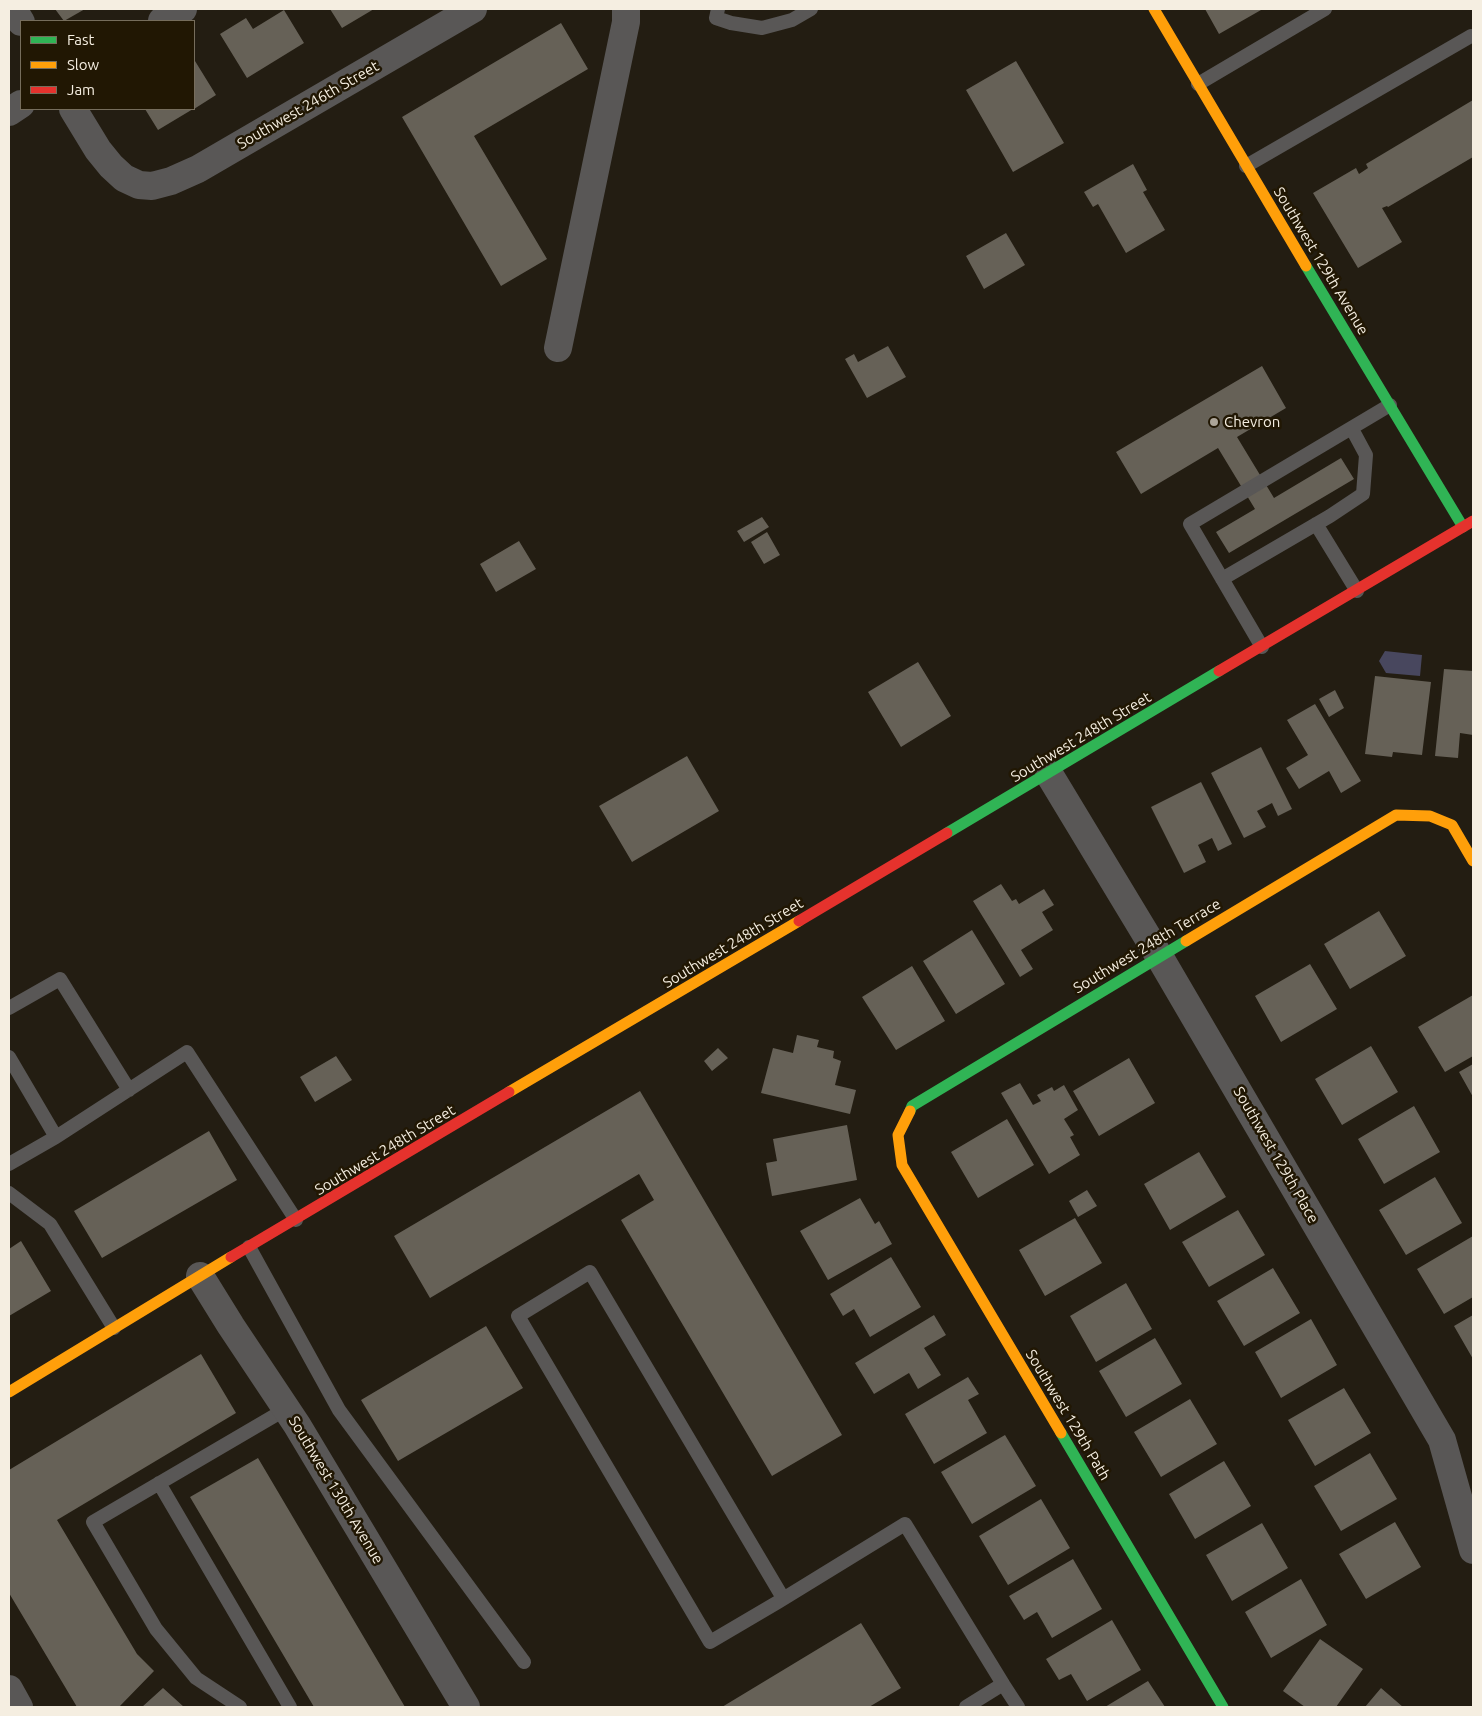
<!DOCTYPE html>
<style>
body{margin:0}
#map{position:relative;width:1482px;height:1716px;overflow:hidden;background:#231d12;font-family:Ubuntu,sans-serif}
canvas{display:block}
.frame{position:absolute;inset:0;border:10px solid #f5eee1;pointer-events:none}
.legend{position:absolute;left:20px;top:20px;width:175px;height:90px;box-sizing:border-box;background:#211703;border:1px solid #766d5c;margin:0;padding:6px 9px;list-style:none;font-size:15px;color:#f5eee1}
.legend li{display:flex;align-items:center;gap:10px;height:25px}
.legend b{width:25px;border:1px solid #766d5c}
</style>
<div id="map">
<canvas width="1482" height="1716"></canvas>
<div class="frame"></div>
<ul class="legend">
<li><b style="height:6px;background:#30b455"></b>Fast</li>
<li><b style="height:6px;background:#ff9f0a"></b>Slow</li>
<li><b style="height:6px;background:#e5322d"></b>Jam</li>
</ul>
</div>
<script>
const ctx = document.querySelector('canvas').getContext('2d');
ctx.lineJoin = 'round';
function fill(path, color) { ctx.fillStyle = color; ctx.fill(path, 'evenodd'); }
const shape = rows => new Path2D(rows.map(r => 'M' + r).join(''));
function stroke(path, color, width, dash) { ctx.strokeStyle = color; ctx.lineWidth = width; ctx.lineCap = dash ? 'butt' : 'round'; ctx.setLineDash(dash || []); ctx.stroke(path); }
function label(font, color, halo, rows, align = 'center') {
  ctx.font = font + ' Ubuntu,sans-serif'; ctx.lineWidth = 5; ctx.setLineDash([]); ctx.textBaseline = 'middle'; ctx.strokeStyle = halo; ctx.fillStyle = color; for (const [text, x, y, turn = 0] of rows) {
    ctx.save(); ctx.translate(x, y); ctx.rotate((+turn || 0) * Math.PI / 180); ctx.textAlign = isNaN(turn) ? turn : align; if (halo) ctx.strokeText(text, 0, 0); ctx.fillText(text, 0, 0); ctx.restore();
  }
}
const water = shape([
 [1385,651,1422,655,1420,676,1386,673,1379,661]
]);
const building = shape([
 [55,9,85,9,64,21],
 [330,9,374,9,342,28],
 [1205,9,1260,9,1261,10,1219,34],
 [284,10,304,43,247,78,220,34,246,18,253,29],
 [561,23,588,69,474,136,547,259,501,286,402,117],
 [195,61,216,95,194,109,194,62],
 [1016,61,1064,143,1013,172,966,90],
 [1473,100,1473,157,1388,207,1387,206,1382,208,1402,242,1358,268,1313,193,1356,168,1359,174,1368,168,1366,164],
 [145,109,193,109,158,130],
 [1133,164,1147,190,1143,192,1165,230,1126,253,1098,204,1093,207,1084,192],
 [1006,233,1025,265,984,289,966,256],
 [888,346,906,377,867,398,845,359,854,354,858,362],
 [1262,366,1286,408,1237,437,1274,498,1341,458,1354,479,1229,553,1216,532,1255,509,1218,448,1141,494,1116,452],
 [762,517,769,527,744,542,737,531],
 [767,532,780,555,764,564,751,542],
 [519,541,536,569,496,592,480,564],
 [918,662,951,716,901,747,868,692],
 [1444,669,1473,671,1473,735,1460,733,1458,758,1435,756],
 [1375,676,1431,682,1422,755,1393,752,1392,757,1365,754],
 [1335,690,1344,708,1329,717,1319,699],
 [1315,704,1361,781,1341,793,1329,771,1299,789,1286,768,1308,755,1287,720],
 [1261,747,1292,809,1278,816,1272,803,1257,811,1266,827,1244,838,1211,773],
 [687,756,719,811,632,862,599,806],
 [1201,782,1232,844,1218,851,1212,838,1198,845,1206,862,1184,873,1151,807],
 [1001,884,1012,901,1016,899,1019,904,1044,889,1054,905,1042,912,1053,930,1021,950,1033,969,1020,977,973,901],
 [1379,911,1406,956,1350,989,1324,944],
 [972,930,1005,984,956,1014,923,961],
 [1310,964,1337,1009,1281,1042,1255,996],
 [912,966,945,1021,896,1050,862,997],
 [1473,995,1473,1056,1445,1072,1418,1027],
 [797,1035,819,1040,817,1047,834,1051,833,1058,841,1061,835,1085,856,1090,850,1114,761,1093,773,1048,793,1053],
 [1371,1046,1398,1092,1342,1125,1315,1079],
 [718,1048,728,1058,712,1071,704,1061],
 [336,1056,352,1080,315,1102,300,1077],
 [1129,1058,1155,1103,1099,1136,1073,1091],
 [1473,1064,1473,1097,1459,1072],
 [1020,1083,1033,1105,1041,1101,1037,1095,1052,1087,1054,1091,1064,1085,1078,1110,1064,1119,1074,1135,1070,1137,1080,1155,1049,1174,1001,1093],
 [640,1091,842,1435,772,1476,621,1220,654,1200,639,1174,430,1298,394,1236],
 [1414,1106,1440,1152,1384,1184,1358,1139],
 [1007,1119,1034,1165,978,1198,951,1152],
 [847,1125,857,1180,772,1196,766,1163,777,1161,773,1139],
 [209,1131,237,1180,102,1258,74,1211],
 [1199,1152,1226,1197,1170,1230,1144,1184],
 [1435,1177,1462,1223,1406,1255,1379,1210],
 [1087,1190,1097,1206,1078,1217,1069,1201],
 [860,1198,875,1224,879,1221,892,1244,828,1280,800,1231],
 [1238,1210,1265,1255,1209,1287,1182,1242],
 [1075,1218,1102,1263,1045,1296,1019,1250],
 [1473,1236,1473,1297,1444,1314,1417,1269],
 [21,1241,51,1291,9,1316,9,1249],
 [891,1257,921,1307,870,1337,854,1309,843,1316,830,1294],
 [1273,1268,1300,1313,1244,1346,1217,1301],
 [1126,1283,1152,1329,1096,1362,1070,1316],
 [934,1315,946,1335,924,1348,941,1375,918,1389,909,1373,874,1394,855,1363],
 [1473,1315,1473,1359,1454,1326],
 [1311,1319,1337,1365,1281,1398,1255,1352],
 [486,1326,523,1388,398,1461,361,1400],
 [1155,1338,1182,1384,1126,1417,1099,1371],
 [201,1354,236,1413,57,1520,137,1654,154,1671,119,1707,77,1707,9,1593,9,1470],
 [968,1377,979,1394,968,1400,987,1433,934,1464,905,1414],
 [1344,1388,1371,1433,1315,1466,1288,1420],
 [1190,1399,1217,1444,1161,1477,1134,1432],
 [1005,1435,1036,1486,972,1524,941,1472],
 [1370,1453,1397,1499,1341,1531,1314,1486],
 [258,1458,405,1707,314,1707,190,1497],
 [1224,1461,1251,1506,1195,1539,1169,1494],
 [1041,1499,1070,1548,1008,1585,979,1536],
 [1395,1522,1421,1567,1366,1599,1339,1554],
 [1262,1523,1288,1568,1232,1601,1206,1555],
 [1073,1559,1102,1609,1052,1638,1037,1612,1024,1620,1009,1596],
 [1301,1579,1327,1625,1271,1658,1245,1612],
 [1112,1620,1141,1670,1087,1701,1071,1674,1059,1680,1046,1659],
 [861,1623,901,1688,869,1707,722,1707],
 [1320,1639,1363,1669,1336,1707,1305,1707,1283,1691],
 [1148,1681,1165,1707,1105,1707],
 [163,1688,184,1707,142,1707],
 [1381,1688,1403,1707,1365,1707]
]);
const lane = shape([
 [718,9,716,18,731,23,762,28,792,20,811,9],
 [1198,84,1325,9],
 [1246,166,1471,36],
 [1316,524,1357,591],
 [1222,579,1330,516,1363,494,1366,455,1352,429],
 [1262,647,1190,524,1390,405],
 [9,1008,60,979,129,1090],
 [9,1057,56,1137],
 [9,1164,56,1137,187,1052,296,1220],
 [9,1193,50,1224,114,1328],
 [249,1247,339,1410,524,1662],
 [159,1483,290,1707],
 [783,1598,590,1272,518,1316,710,1642,778,1602,905,1524,1003,1684],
 [240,1707,196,1678,156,1629,93,1522,286,1409],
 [966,1707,1003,1684,1018,1707]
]);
const street = shape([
 [13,9,21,22],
 [162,21,183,9],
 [73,109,98,150,111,166,124,178,139,185,152,186,171,181,198,169,473,9],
 [9,112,21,104],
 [558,348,626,22,626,9],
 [1049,774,1159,956,1442,1440,1473,1550],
 [200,1276,231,1326,297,1425,466,1707],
 [9,1689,19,1707]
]);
const fast = shape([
 [1306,266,1463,527],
 [947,833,1219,671],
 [910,1111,912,1106,1186,941],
 [1061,1433,1223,1707]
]);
const slow = shape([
 [1154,9,1306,266],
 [1186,941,1396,815,1430,816,1452,825,1473,861],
 [509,1092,799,921],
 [910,1111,898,1135,902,1165,1061,1433],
 [9,1392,231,1257]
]);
const jam = shape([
 [1219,671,1473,521],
 [799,921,947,833],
 [231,1257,509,1092]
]);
const markers = [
 [1214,422,5,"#aca599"]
];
const streetNames = [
 ["Southwest 246th Street",308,105,-30],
 ["Southwest 129th Avenue",1321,261,59],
 ["Southwest 248th Street",1081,737,-31],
 ["Southwest 248th Street",733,943,-31],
 ["Southwest 248th Terrace",1147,946,-31],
 ["Southwest 248th Street",385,1150,-31],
 ["Southwest 129th Place",1276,1155,60],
 ["Southwest 129th Path",1068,1415,59],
 ["Southwest 130th Avenue",336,1490,59]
];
const poiNames = [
 ["Chevron",1224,422]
];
fill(water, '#48475e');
fill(building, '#666157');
stroke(lane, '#595756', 14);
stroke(street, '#595756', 28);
stroke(fast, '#30b455', 11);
stroke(slow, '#ff9f0a', 11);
stroke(jam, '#e5322d', 11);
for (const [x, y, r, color] of markers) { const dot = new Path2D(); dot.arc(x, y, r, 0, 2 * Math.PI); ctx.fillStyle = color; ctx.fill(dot); stroke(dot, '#211703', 2); }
label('15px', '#f5eee1', '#211703', streetNames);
label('15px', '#f5eee1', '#211703', poiNames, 'left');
</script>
